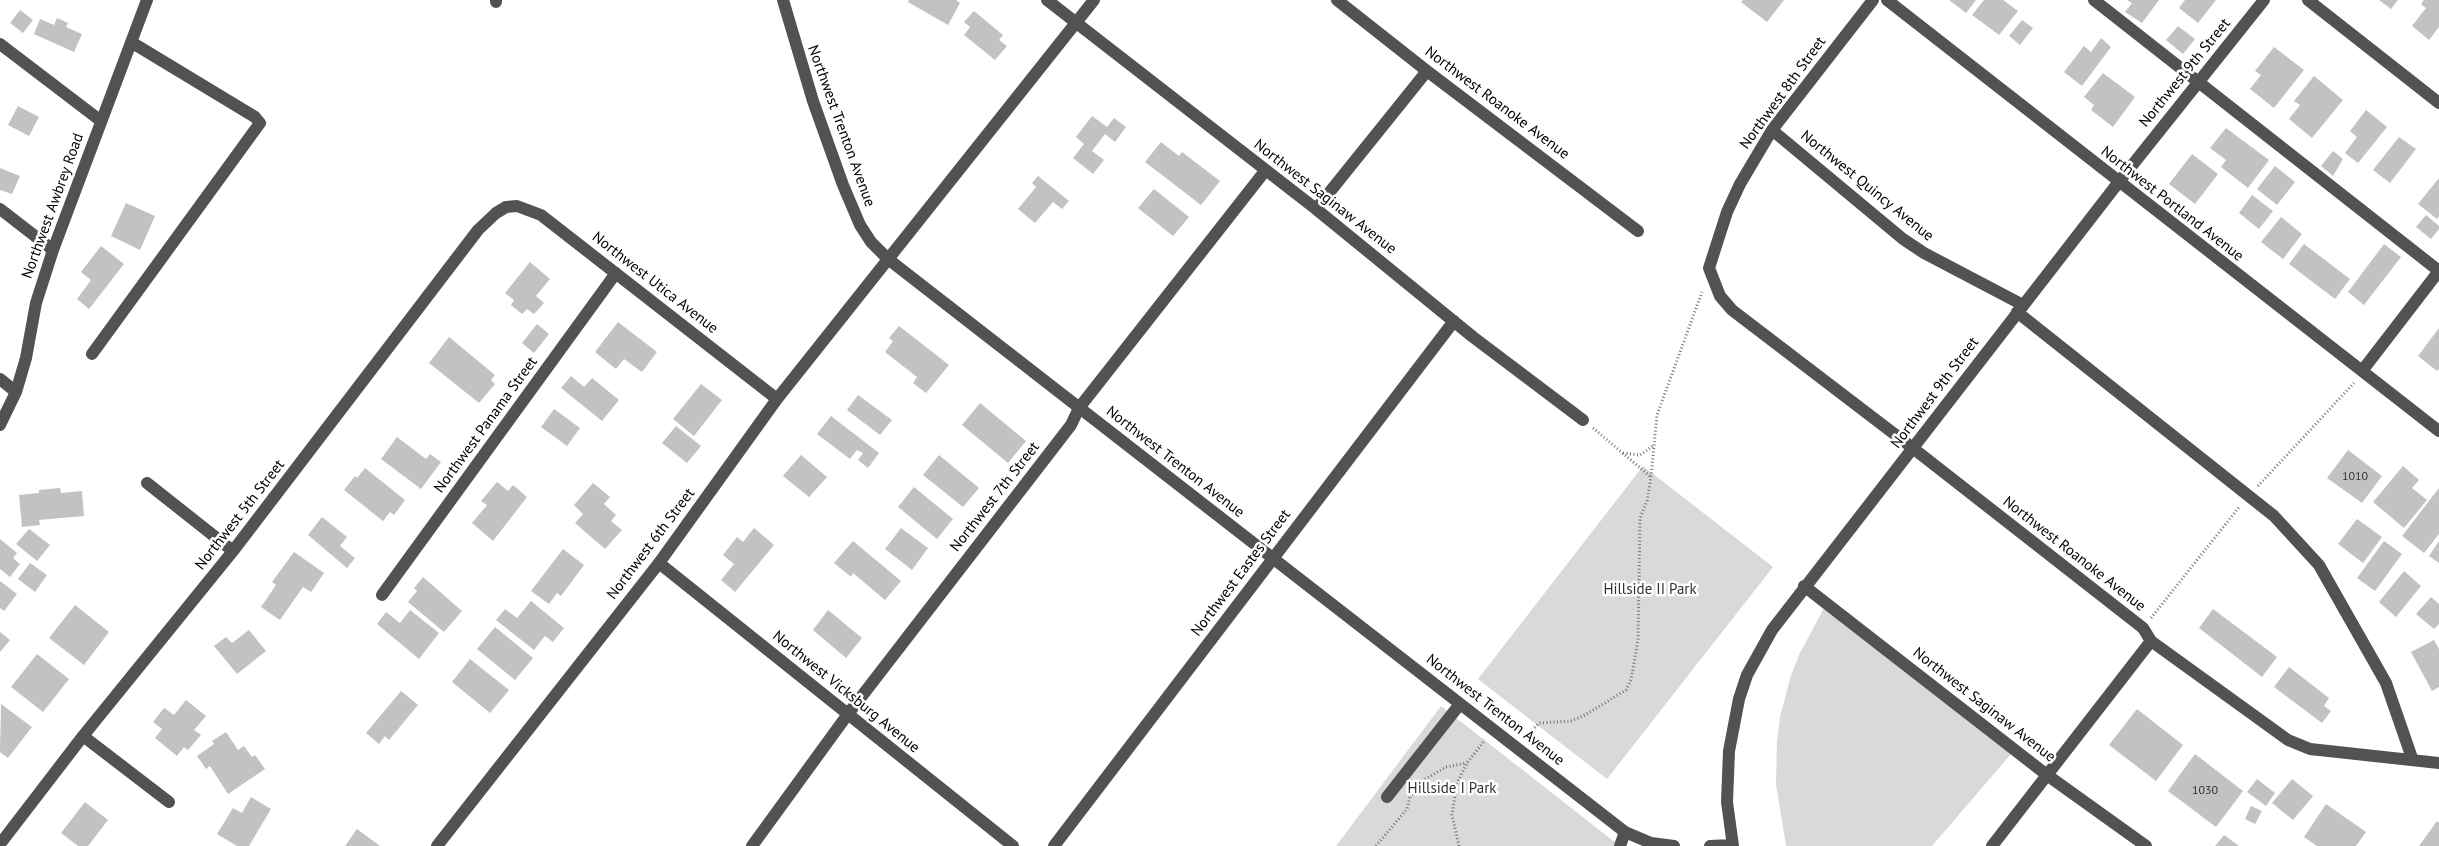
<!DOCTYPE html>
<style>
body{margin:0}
canvas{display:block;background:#fff}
</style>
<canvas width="2439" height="846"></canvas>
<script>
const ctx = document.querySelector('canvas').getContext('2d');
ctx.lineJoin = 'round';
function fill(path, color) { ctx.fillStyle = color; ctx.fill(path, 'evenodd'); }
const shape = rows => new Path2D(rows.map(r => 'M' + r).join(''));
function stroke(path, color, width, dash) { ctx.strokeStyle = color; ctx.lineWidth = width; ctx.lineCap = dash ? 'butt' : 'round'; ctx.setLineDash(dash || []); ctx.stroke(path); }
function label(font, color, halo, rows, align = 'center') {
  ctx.font = font + ' "PT Sans",sans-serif'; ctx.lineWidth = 5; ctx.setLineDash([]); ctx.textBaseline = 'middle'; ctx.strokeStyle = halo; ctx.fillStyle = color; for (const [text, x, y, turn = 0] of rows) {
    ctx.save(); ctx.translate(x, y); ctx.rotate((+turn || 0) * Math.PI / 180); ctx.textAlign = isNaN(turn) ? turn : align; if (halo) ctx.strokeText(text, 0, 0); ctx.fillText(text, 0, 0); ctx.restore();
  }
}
const green = shape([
 [1643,466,1773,567,1607,779,1478,679],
 [1824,608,2011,754,1932,846,1786,846,1776,784,1777,741,1780,717,1791,675,1800,653],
 [1441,706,1612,840,1624,846,1336,846]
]);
const building = shape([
 [909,0,956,0,960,3,948,25,908,2],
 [1743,0,1784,0,1767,22,1741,2],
 [1949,0,1976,0,1966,13],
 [1984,0,2003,0,2018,11,1999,35,1972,15],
 [2127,0,2159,0,2142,23,2125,12,2132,3],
 [2185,0,2216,0,2198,23,2179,8],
 [2379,0,2398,0,2391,9],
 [2424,0,2439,0,2439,27,2429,40,2412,26,2426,8,2421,4],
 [20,10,33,20,23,33,10,23],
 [974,11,1003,35,999,40,1007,46,995,60,964,35,970,27,964,22],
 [57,18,68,23,66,27,82,34,74,52,34,34,40,19,54,25],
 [2022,20,2033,28,2020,45,2009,36],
 [2178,26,2195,39,2183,54,2166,40],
 [2101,38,2111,47,2082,86,2064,72,2084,46,2091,52],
 [2274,47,2304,70,2274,108,2250,89,2261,75,2255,71],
 [2103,73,2135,97,2113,127,2091,110,2094,105,2084,97],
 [2314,76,2343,100,2312,138,2289,119,2300,105,2294,101],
 [18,106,39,117,29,136,8,125],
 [2366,110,2387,127,2358,163,2345,153,2357,137,2350,131],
 [1092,116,1107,127,1114,118,1126,127,1115,142,1105,134,1092,151,1104,160,1093,174,1073,158,1084,144,1076,137],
 [2226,128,2269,160,2248,188,2221,167,2226,160,2210,148],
 [2399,137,2416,149,2390,183,2373,170],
 [1161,142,1179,156,1182,152,1220,181,1201,205,1145,162],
 [2333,151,2343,159,2333,176,2321,166],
 [2192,154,2218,174,2195,204,2169,184],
 [2275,166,2295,182,2277,205,2257,189],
 [0,168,20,176,12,194,0,190],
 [1038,176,1069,201,1062,209,1053,202,1035,223,1018,209,1036,187,1032,183],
 [2439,178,2439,216,2437,219,2418,204],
 [1154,189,1189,217,1173,236,1138,208],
 [2252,195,2273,211,2259,229,2239,213],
 [126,203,155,216,140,250,111,236],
 [2426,215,2439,226,2439,229,2431,239,2416,227],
 [2281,217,2302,234,2283,259,2261,242],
 [2304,244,2350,279,2335,299,2289,264],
 [2384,244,2401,257,2364,305,2348,292],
 [101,246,124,264,89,309,77,299,91,280,81,272],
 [530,262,550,279,536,296,544,303,534,314,527,309,522,314,511,305,514,300,505,293],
 [618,322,657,352,642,372,624,359,616,369,595,352],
 [537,324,549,334,534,353,522,343],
 [899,326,949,365,926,393,913,383,917,377,885,352,893,341,889,338],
 [2439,328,2439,369,2437,371,2418,356],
 [449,337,495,375,491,380,495,384,479,403,429,363],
 [571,376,584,387,592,378,619,400,602,421,561,388],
 [701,384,722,400,694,436,673,419],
 [858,395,892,420,880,435,847,410],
 [980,403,1026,441,1008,463,962,425],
 [554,409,580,428,567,446,541,427],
 [831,416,879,453,868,468,858,460,863,453,857,450,850,459,817,434],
 [676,426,701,446,687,463,662,443],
 [397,437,426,459,430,454,441,462,421,489,381,459],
 [2348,450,2382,476,2362,503,2327,478],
 [801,455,827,477,809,497,783,476],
 [939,455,979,488,963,507,923,475],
 [2403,466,2419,480,2412,488,2427,500,2404,528,2373,502],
 [365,468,405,500,394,515,390,512,383,521,344,490,355,476,357,478],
 [497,482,508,491,513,485,527,497,493,541,472,523,487,505,481,501],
 [593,483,610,497,604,504,616,515,611,521,622,530,605,549,575,523,583,514,574,505],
 [914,487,953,519,937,539,898,507],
 [60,488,61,493,82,491,84,516,39,520,40,525,22,527,19,495,39,493,39,490],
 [2439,488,2439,534,2424,553,2402,536],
 [322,517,347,537,340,546,355,558,347,568,308,535],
 [2357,519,2382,537,2363,563,2338,544],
 [754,528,774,545,735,592,721,580,734,564,723,555,737,537,743,542],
 [901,528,928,548,912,570,885,549],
 [29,529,50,545,37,561,16,544],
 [0,539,17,553,13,558,20,564,10,577,0,569],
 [853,541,901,581,885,600,853,573,851,577,834,563],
 [2384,541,2402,554,2375,591,2357,578],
 [2439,541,2439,563,2429,556],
 [563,549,584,565,561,596,557,593,549,604,531,591],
 [294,552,324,573,311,592,303,587,280,620,261,607,276,585,272,582],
 [30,563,47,575,35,592,18,579],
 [2404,571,2421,586,2396,617,2379,602],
 [423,577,462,611,444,632,408,602,417,591,414,588],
 [0,581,17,594,4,611,0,608],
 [2431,597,2439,604,2439,624,2434,629,2416,614],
 [531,601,564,628,553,642,545,636,534,650,496,620,505,609,517,618],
 [75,605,109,632,84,665,49,638],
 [2213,609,2277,657,2262,677,2199,628],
 [410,610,439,633,419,659,377,624,386,612,400,623],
 [828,610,862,638,846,658,813,630],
 [495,627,533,658,515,680,477,649],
 [249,630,266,651,237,674,214,646,226,637,232,643],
 [0,632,10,640,0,652],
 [2434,640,2439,649,2439,687,2432,691,2411,652],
 [37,654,69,679,43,712,11,687],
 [470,659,509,690,490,713,452,682],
 [2289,667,2329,698,2324,706,2331,711,2322,723,2274,687],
 [401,691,418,705,389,740,385,736,379,744,366,733],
 [186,700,206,716,194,730,201,735,188,750,184,747,177,756,155,738,162,729,153,722,164,708,174,715],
 [1,704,32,727,8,758,0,752],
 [2137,709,2183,745,2156,781,2109,745],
 [226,732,238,750,244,746,252,757,255,755,265,769,228,794,210,766,206,769,197,756,214,744,212,741],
 [2195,754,2243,791,2216,827,2168,791],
 [2257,779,2275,793,2266,806,2247,792],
 [2292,779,2313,796,2293,820,2272,803],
 [251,797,271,809,249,846,237,846,217,834,233,808,242,813],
 [85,802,108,820,88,846,78,846,61,833],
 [2326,804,2366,832,2356,846,2317,846,2304,837],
 [2251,806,2262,811,2255,824,2245,819],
 [2437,821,2439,823,2439,846,2419,846],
 [357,829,380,846,345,846],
 [2224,835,2239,846,2215,846]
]);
const path = shape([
 [1593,428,1651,477],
 [1623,453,1640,455,1653,446],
 [2258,486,2354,383],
 [2151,618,2240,506],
 [1525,738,1539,723,1571,721,1585,715,1626,690,1631,680,1638,640,1640,518,1647,501,1651,477,1657,415,1702,292],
 [1376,846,1407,809,1410,797,1422,781,1446,767,1467,763],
 [1459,846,1452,815,1457,783,1467,763,1485,740]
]);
const minor = shape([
 [496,0,496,2],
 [783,0,813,101,843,185,860,225,871,242,888,259,1625,832,1651,843,1674,846],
 [1047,0,1316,209,1473,337,1583,420],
 [1337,0,1427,71,1638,231],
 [1873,0,1772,130,1740,184,1727,212,1709,268,1720,296,1732,310,1914,449,2143,628,2151,641,2288,740,2310,749,2439,763],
 [1887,0,2439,431],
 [2094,0,2439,271],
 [2308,0,2439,103],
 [0,44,101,121],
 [1772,130,1903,239,1924,253,2023,305],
 [0,209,53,250],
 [1316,209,1427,71],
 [2017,312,2274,516,2319,565,2386,683,2412,758],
 [92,354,260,123,255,117,131,42],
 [2362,371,2439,271],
 [0,379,16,392],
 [0,425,16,392,26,358,36,303,53,250,147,0],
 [147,483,233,551],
 [659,563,1013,846],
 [1804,586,2047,775,2146,846],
 [382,595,616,273],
 [83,736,169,802],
 [1387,797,1460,704],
 [0,844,83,736,233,551,478,230,496,213,506,207,517,206,541,215,777,399],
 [437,846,659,563,777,399,1094,0],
 [752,846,848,714,1071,425,1079,408,1265,171],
 [1054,846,1454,321],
 [1620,846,1625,832],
 [1710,846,1732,845],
 [1733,846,1727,802,1729,751,1739,699,1747,675,1772,630,2118,183,2264,0],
 [1992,846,2151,641]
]);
const numberNames = [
 ["1010",2355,477],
 ["1030",2205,791]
];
const streetNames = [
 ["Northwest 9th Street",2185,73,-51],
 ["Northwest 8th Street",1783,93,-54],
 ["Northwest Roanoke Avenue",1497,103,37],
 ["Northwest Trenton Avenue",841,126,70],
 ["Northwest Quincy Avenue",1867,186,39],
 ["Northwest Saginaw Avenue",1325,197,38],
 ["Northwest Portland Avenue",2172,204,38],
 ["Northwest Awbrey Road",53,206,-70],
 ["Northwest Utica Avenue",655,283,38],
 ["Northwest 9th Street",1935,393,-53],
 ["Northwest Panama Street",486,425,-54],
 ["Northwest Trenton Avenue",1175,462,38],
 ["Northwest 7th Street",995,497,-52],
 ["Northwest 5th Street",240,515,-52],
 ["Northwest 6th Street",651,544,-53],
 ["Northwest Roanoke Avenue",2074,554,38],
 ["Northwest Eastes Street",1241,573,-53],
 ["Northwest Vicksburg Avenue",846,692,39],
 ["Northwest Saginaw Avenue",1984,705,38],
 ["Northwest Trenton Avenue",1495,710,38]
];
const parkNames = [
 ["Hillside II Park",1650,590],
 ["Hillside I Park",1452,789]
];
fill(green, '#d9d9d9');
fill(building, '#c2c2c2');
stroke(path, '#747474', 3, [1, 2.5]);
stroke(minor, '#525252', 12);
label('12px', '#303030', null, numberNames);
label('15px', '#000', '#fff', streetNames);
label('15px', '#303030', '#fff', parkNames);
</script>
